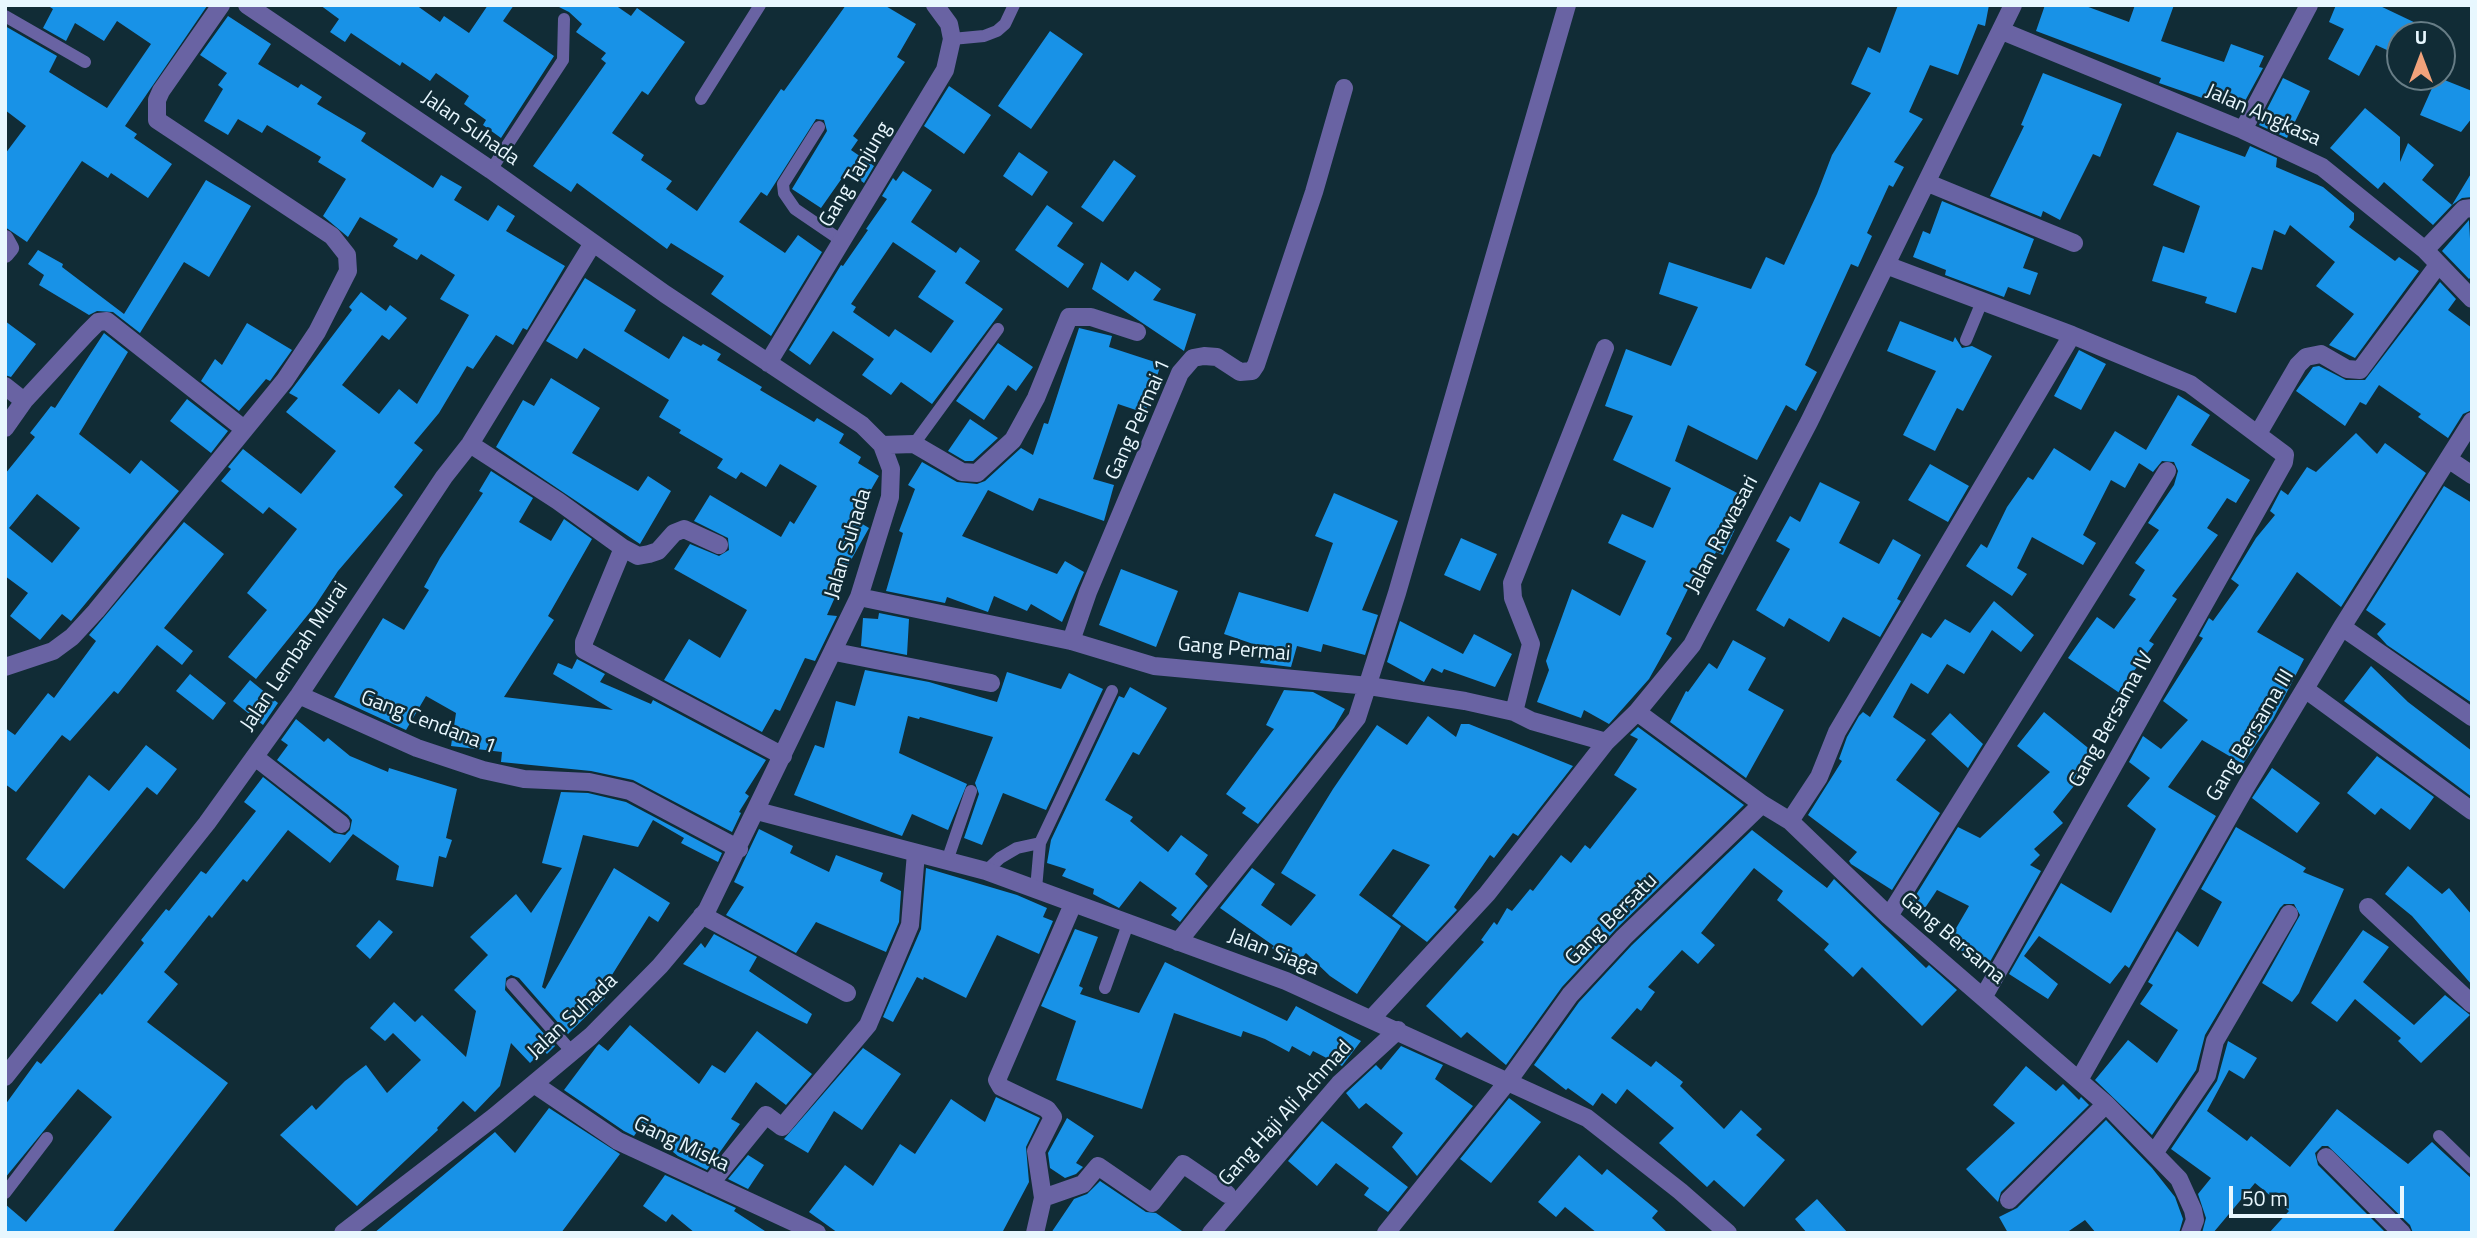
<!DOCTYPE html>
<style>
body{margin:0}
#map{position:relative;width:2477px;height:1238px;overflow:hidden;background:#112c36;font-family:"Titillium Web",sans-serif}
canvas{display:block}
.frame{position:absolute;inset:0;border:7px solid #e8f7fe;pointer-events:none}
.north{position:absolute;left:2386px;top:21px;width:70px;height:70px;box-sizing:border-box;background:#112c36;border:2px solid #677d86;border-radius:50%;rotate:0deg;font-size:19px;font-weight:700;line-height:28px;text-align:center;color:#e8f7fe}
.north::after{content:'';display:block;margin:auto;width:24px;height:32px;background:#f1a27b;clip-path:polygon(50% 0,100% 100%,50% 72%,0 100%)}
.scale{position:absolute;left:2229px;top:1186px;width:175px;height:32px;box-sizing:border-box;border:4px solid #e8f7fe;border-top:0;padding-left:9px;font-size:21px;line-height:24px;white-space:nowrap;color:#e8f7fe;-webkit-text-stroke:5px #112c36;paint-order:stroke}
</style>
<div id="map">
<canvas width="2477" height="1238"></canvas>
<div class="frame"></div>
<div class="north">U</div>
<div class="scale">50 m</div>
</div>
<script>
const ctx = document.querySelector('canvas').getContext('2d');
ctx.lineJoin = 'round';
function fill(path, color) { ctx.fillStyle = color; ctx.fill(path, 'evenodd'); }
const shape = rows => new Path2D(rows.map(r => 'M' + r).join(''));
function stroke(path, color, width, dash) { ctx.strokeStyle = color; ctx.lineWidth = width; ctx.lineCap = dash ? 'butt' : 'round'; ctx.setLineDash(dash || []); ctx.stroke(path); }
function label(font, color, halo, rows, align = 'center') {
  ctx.font = font + ' "Titillium Web",sans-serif'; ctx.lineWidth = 5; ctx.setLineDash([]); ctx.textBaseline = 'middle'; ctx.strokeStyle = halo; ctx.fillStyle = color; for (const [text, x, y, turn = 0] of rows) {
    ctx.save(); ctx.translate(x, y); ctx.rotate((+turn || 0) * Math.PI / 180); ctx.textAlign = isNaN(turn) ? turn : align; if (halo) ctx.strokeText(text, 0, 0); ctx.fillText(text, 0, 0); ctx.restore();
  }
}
const building = shape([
 [47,5,207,6,125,126,137,134,134,138,172,164,148,198,111,173,108,178,82,161,27,242,5,227,5,154,26,126,5,110,5,26,57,56,49,72,107,108,151,44,117,21,104,41,75,23,66,41,43,28,53,9],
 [320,5,416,5,440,22,444,16,469,33,488,5,514,5,503,21,554,56,501,138,483,125,486,120,464,104,469,96,436,73,430,81,402,62,400,66,351,33,345,42,330,32,339,19],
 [555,5,615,5,631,16,637,8,685,42,648,95,642,91,612,133,644,155,641,160,672,181,666,189,697,211,781,89,784,91,846,5,884,5,916,24,897,57,905,62,853,136,858,140,851,150,874,166,864,183,847,171,821,208,792,189,827,131,824,120,816,119,767,196,761,192,739,222,785,253,798,235,822,252,771,336,711,294,724,276,671,243,667,249,577,183,571,192,533,166,606,63,601,59,606,53,576,32,582,24,569,12],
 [1898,5,1989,5,1985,26,1978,24,1958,75,1930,65,1909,112,1923,119,1894,162,1904,167,1893,187,1889,185,1867,233,1872,236,1858,267,1851,264,1805,365,1817,372,1796,411,1786,405,1757,460,1688,425,1675,461,1747,498,1731,528,1735,529,1723,555,1716,552,1695,591,1689,587,1666,634,1672,638,1649,679,1609,724,1584,710,1581,718,1537,702,1549,670,1546,661,1572,589,1620,616,1646,561,1608,543,1622,514,1653,528,1671,488,1613,460,1633,416,1605,406,1626,349,1671,366,1698,307,1659,294,1669,262,1751,289,1766,257,1784,265,1817,194,1832,155,1871,93,1851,84,1868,47,1880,53],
 [2045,5,2083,5,2129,22,2135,5,2174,5,2161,41,2224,62,2231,44,2264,56,2259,67,2263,68,2245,101,2212,88,2208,100,2159,83,2161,78,2036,31],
 [2336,5,2378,5,2441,35,2400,35,2400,56,2376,45,2359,76,2328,59,2344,29,2329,22],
 [228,16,271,44,258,64,298,88,301,84,322,97,317,104,366,133,361,141,433,188,441,175,462,187,454,200,488,221,498,205,515,216,506,231,565,266,527,330,523,328,513,345,496,335,473,369,467,366,439,413,414,443,423,450,394,487,403,495,338,571,315,606,256,679,228,657,267,610,247,593,297,529,269,507,263,514,221,481,231,469,228,467,243,449,301,494,336,451,286,412,298,398,289,393,352,310,349,307,361,292,386,311,390,305,407,318,389,340,382,335,342,385,379,414,399,389,417,404,469,315,440,299,455,275,421,254,417,260,393,246,398,239,360,217,348,237,323,216,346,179,318,162,321,157,267,125,262,133,238,119,228,135,204,121,223,89,218,85,227,73,200,55],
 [1050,31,1083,54,1031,129,998,106],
 [2043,73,2122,104,2100,157,2093,154,2060,220,2043,211,2041,217,1990,196,2024,126,2021,125],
 [2437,77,2472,91,2472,118,2461,132,2420,115],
 [2283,78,2310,91,2287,138,2259,125],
 [949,86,991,115,964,154,924,126],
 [2365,108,2400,137,2400,162,2408,143,2434,165,2422,180,2452,205,2433,225,2384,182,2378,189,2330,148],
 [2177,132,2245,157,2250,146,2277,158,2276,167,2323,187,2354,213,2354,220,2349,227,2395,261,2399,257,2419,271,2355,358,2329,345,2354,314,2316,286,2335,262,2290,225,2285,235,2274,230,2262,270,2252,267,2236,313,2205,303,2207,297,2152,281,2163,246,2184,253,2200,206,2153,185],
 [1019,152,1048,172,1032,196,1003,176],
 [1114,160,1136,176,1103,222,1081,207],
 [903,171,932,190,911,222,956,253,960,247,980,261,965,283,1003,309,932,404,901,382,891,395,862,375,874,359,833,331,810,365,789,350,841,265,843,266,868,230,866,229,887,199,882,196,893,178,896,181],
 [893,242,936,271,918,297,954,321,931,353,895,329,889,337,853,312,856,307,851,304],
 [2472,172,2472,197,2462,198,2452,205],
 [206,180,251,206,209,277,184,262,140,333,113,312,97,311,89,315,39,285,44,275,28,264,38,250,63,264,62,267,124,314],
 [1942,201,2034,239,2023,268,2038,273,2030,295,2008,287,2004,297,1945,275,1946,270,1913,257,1923,231,1930,234],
 [1047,205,1073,223,1057,246,1084,264,1068,288,1015,250],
 [2469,220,2472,276,2469,279,2442,251],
 [1101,262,1128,281,1135,271,1161,289,1153,300,1196,314,1184,351,1092,289],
 [585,278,636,310,624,331,669,359,683,336,701,346,703,344,721,354,717,360,762,387,760,390,814,422,817,418,844,434,839,443,861,457,858,463,879,476,854,519,869,528,837,585,840,586,827,615,837,616,815,661,805,658,780,711,775,709,762,732,664,680,689,639,720,658,747,610,674,569,690,544,719,556,729,550,728,538,694,521,710,495,781,537,790,521,794,524,817,486,780,464,766,487,741,472,736,479,717,468,723,459,679,433,681,430,659,417,669,400,584,348,577,359,546,341],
 [2440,282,2456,299,2448,310,2472,328,2472,410,2463,414,2448,438,2418,417,2421,414,2379,385,2366,405,2360,402,2345,426,2296,391,2313,367,2319,366,2346,380,2365,380],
 [5,321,36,344,11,377,5,375],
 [1900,321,1953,342,1955,337,1962,348,1972,346,1992,356,1963,411,1957,408,1935,451,1903,435,1936,371,1887,351],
 [247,323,292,350,270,381,266,379,239,411,201,381,215,359,222,365],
 [1079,328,1112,336,1109,347,1161,364,1145,413,1118,404,1093,479,1114,485,1104,521,1039,498,1033,511,988,490,962,536,1057,574,1065,561,1084,572,1062,622,1031,604,1027,611,994,596,988,612,947,597,945,603,886,591,903,533,899,531,915,489,908,485,922,462,957,482,977,484,985,481,1021,448,1033,455,1044,423,1048,424],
 [104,333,128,352,79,434,130,474,141,460,179,491,71,621,62,614,40,640,10,616,28,593,5,576,5,474,35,437,30,433,51,406,55,408],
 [37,494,80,528,52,563,9,528],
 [998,343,1033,367,1016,391,1008,385,984,420,956,401],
 [2079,350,2106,364,2081,410,2054,396],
 [551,378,600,408,572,453,638,491,648,476,671,491,640,544,496,447,523,400,534,406],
 [2178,395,2210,415,2191,445,2250,480,2236,503,2227,498,2207,528,2218,535,2172,596,2177,599,2149,641,2154,644,2134,671,2138,674,2124,696,2068,658,2097,617,2114,629,2136,599,2129,595,2145,570,2135,563,2159,530,2148,523,2174,485,2178,471,2174,462,2162,461,2153,472,2139,463,2125,488,2111,480,2083,535,2096,543,2083,565,2032,537,2017,568,2027,574,2012,596,1966,566,1981,544,1987,548,2007,507,2028,477,2033,480,2054,448,2090,471,2115,431,2146,450],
 [187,399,228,431,211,453,170,421],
 [970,419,998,438,973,461,965,461,948,451],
 [2356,433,2377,454,2385,443,2426,473,2341,607,2297,572,2257,632,2304,659,2273,719,2243,764,2202,740,2168,787,2216,816,2129,968,2125,965,2110,984,2039,936,2024,956,2058,984,2048,999,2009,974,2061,883,2111,913,2156,829,2127,806,2150,778,2129,762,2143,736,2161,749,2188,720,2163,701,2203,638,2199,636,2209,618,2213,621,2239,585,2231,579,2256,538,2275,515,2270,511,2281,490,2288,495,2307,467,2316,472],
 [1930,464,1969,486,1948,522,1908,500],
 [491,471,533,498,519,522,551,541,564,519,592,539,548,616,554,620,504,697,613,710,553,674,558,663,572,669,577,659,605,674,600,682,651,704,653,700,766,760,745,793,749,796,739,812,741,813,732,832,633,780,591,771,501,762,502,752,451,746,456,713,426,696,406,730,334,697,383,618,404,630,429,590,424,587,440,558,483,493,479,491],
 [1820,482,1860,502,1839,543,1879,564,1893,539,1921,555,1897,599,1901,601,1880,637,1843,617,1829,642,1789,618,1784,627,1756,610,1790,549,1776,541,1790,516,1800,522],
 [2444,486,2472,503,2472,703,2387,645,2377,634,2386,624,2366,610],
 [1334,493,1398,521,1362,610,1378,615,1365,655,1323,644,1321,652,1297,646,1291,667,1260,663,1265,648,1224,634,1239,592,1308,612,1333,543,1315,536],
 [184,522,224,554,164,628,193,651,182,665,157,645,118,694,114,691,70,741,62,735,16,792,5,784,5,728,15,735,48,693,54,698,96,641,89,635],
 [1461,538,1497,554,1480,591,1444,575],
 [1121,569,1178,591,1156,647,1099,625],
 [1994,601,2034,635,2021,652,1992,630,1964,674,1947,664,1928,694,1911,683,1893,717,1926,740,1896,780,1940,813,1892,890,1851,864,1849,861,1857,852,1808,815,1842,761,1839,759,1847,737,1859,716,1863,712,1870,717,1922,633,1931,638,1945,619,1970,633],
 [879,613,909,619,907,655,861,646,863,618,878,619],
 [1400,621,1463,654,1474,634,1512,654,1495,687,1444,669,1442,673,1432,668,1424,682,1387,662],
 [1733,640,1766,658,1748,690,1784,710,1746,778,1670,722,1686,691,1688,692,1709,663,1717,669],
 [2371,666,2408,702,2472,751,2472,797,2344,701],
 [865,670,929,682,997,702,1007,672,1061,689,1069,673,1103,689,1046,810,1003,793,982,845,964,838,979,794,975,783,993,737,920,717,919,719,908,716,899,753,967,784,948,830,912,814,902,836,794,795,815,745,824,748,836,701,855,706],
 [190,674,226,703,213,720,176,691],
 [250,680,278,703,263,725,233,701],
 [1130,687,1167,708,1139,755,1133,752,1105,800,1133,817,1130,821,1168,852,1181,835,1208,855,1195,874,1208,886,1180,922,1171,915,1177,908,1140,881,1119,908,1093,894,1094,889,1062,876,1066,869,1047,863,1051,840,1119,696,1124,698],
 [1284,690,1313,692,1345,709,1334,728,1258,824,1242,813,1246,808,1226,794,1274,729,1266,725],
 [2044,712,2098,756,2053,812,2063,823,2034,849,2040,855,2030,865,2041,871,1987,967,1948,942,1969,906,1937,890,1923,911,1911,903,1958,827,1980,838,2050,772,2017,746],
 [1950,713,1983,744,1968,768,1931,734],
 [1428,716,1456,737,1461,724,1469,724,1573,766,1518,836,1513,833,1494,858,1490,855,1454,907,1457,910,1427,942,1392,916,1430,865,1393,849,1359,895,1401,926,1357,994,1330,976,1306,953,1295,967,1272,948,1274,946,1220,908,1252,868,1275,884,1261,905,1291,926,1316,895,1281,873,1333,789,1377,725,1407,745],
 [296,719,324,742,328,738,350,756,388,772,389,768,457,789,446,838,452,840,446,858,439,856,433,887,396,880,399,866,353,834,330,863,288,830,247,882,243,879,212,918,209,915,164,972,178,984,147,1022,228,1083,112,1233,5,1233,5,1204,26,1222,112,1117,78,1089,5,1178,5,1105,37,1061,41,1064,100,993,102,995,144,943,141,940,166,909,169,911,201,871,206,874,256,811,244,802,263,777,334,833,345,835,350,830,352,820,348,815,277,760,288,745,281,740],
 [1638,727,1744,805,1616,929,1562,987,1506,1065,1467,1032,1461,1038,1426,1006,1484,942,1481,940,1494,922,1497,925,1507,908,1512,911,1530,889,1533,891,1561,855,1571,863,1585,845,1590,849,1637,789,1614,775,1638,739,1630,735],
 [146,745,177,769,157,795,147,787,64,889,26,859,89,775,109,791],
 [2377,756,2434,797,2410,830,2381,808,2375,815,2347,793],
 [2272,768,2320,803,2297,833,2252,798],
 [561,792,588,793,626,802,722,853,718,862,681,843,684,838,653,820,638,847,583,835,542,987,545,989,614,868,670,903,658,922,649,916,600,994,605,998,568,1034,519,978,511,975,506,978,505,990,555,1046,547,1054,543,1050,530,1063,511,1043,500,1086,475,1112,463,1101,437,1128,438,1130,357,1206,280,1135,312,1105,316,1110,345,1081,366,1065,387,1093,421,1060,393,1033,385,1041,370,1028,394,1002,415,1022,422,1015,466,1057,476,1011,454,990,488,955,470,937,516,894,531,913,562,868,542,863],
 [2236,827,2306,868,2303,872,2344,889,2299,993,2292,1002,2262,983,2300,915,2294,904,2284,904,2280,908,2205,1035,2196,1070,2152,1135,2095,1080,2128,1040,2157,1063,2178,1030,2140,1004,2153,985,2148,982,2177,931,2198,947,2222,902,2201,889],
 [759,829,793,846,790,853,829,872,836,855,883,873,880,881,901,891,899,922,886,952,816,922,796,953,726,915,744,887,734,882],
 [1752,830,1827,888,1834,879,1926,968,1929,965,1957,990,1922,1026,1862,967,1853,977,1824,950,1829,944,1777,900,1783,891,1754,868,1701,933,1715,945,1698,964,1682,950,1648,987,1655,992,1641,1011,1637,1008,1611,1038,1651,1067,1656,1061,1683,1082,1680,1086,1724,1129,1741,1110,1762,1129,1756,1135,1785,1160,1744,1207,1714,1180,1707,1187,1659,1143,1674,1128,1627,1089,1616,1104,1602,1093,1593,1106,1568,1088,1566,1090,1534,1065,1579,1002,1632,945],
 [2408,866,2442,894,2449,888,2472,915,2472,985,2412,916,2385,894],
 [926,868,1017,895,1047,908,1043,917,1053,921,1039,954,997,935,966,998,924,977,923,980,917,977,893,1022,883,1017,921,929],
 [379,920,393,932,370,959,356,946],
 [1075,929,1098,937,1079,986,1083,988,1080,994,1139,1013,1165,962,1287,1021,1296,1006,1361,1041,1342,1066,1313,1051,1310,1056,1292,1046,1289,1052,1265,1039,1243,1031,1241,1037,1174,1013,1142,1109,1056,1080,1076,1021,1041,1006],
 [2363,930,2389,947,2363,982,2414,1025,2445,995,2470,1015,2421,1063,2398,1041,2401,1038,2355,999,2337,1022,2311,1003],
 [714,934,757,957,749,971,812,1014,807,1024,683,964,701,943,705,948],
 [630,1025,699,1084,712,1065,725,1073,757,1031,812,1074,786,1105,756,1082,731,1119,740,1124,707,1170,678,1156,641,1126,634,1136,624,1131,564,1090,597,1046,599,1044,608,1051],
 [2228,1041,2257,1058,2244,1079,2229,1070,2207,1111,2247,1141,2251,1136,2290,1167,2337,1109,2408,1164,2432,1142,2472,1179,2472,1233,2413,1233,2410,1225,2328,1146,2322,1146,2315,1153,2318,1165,2386,1233,2269,1233,2289,1211,2255,1183,2213,1233,2202,1233,2206,1218,2198,1194,2211,1178,2171,1149,2217,1081],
 [1401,1046,1443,1065,1435,1079,1473,1106,1417,1176,1392,1147,1403,1133,1366,1103,1359,1109,1346,1093,1376,1065,1381,1070],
 [863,1048,901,1074,862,1130,834,1111,808,1153,784,1139],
 [2026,1066,2056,1091,2063,1084,2079,1100,2081,1097,2089,1105,2001,1192,1998,1202,1966,1169,2015,1123,1993,1105],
 [996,1097,1040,1118,1026,1147,1029,1182,1002,1233,838,1233,809,1212,845,1165,873,1186,900,1144,915,1154,951,1099,985,1122],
 [1509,1098,1541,1122,1491,1183,1460,1159],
 [549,1108,620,1154,561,1233,374,1233,495,1132,515,1153],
 [1067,1118,1094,1136,1076,1163,1083,1167,1076,1174,1065,1178,1050,1168,1048,1153],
 [2106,1120,2152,1168,2175,1197,2183,1219,2179,1233,2096,1233,2085,1220,2066,1233,2008,1233,1999,1217,2017,1208],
 [1322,1121,1408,1187,1388,1212,1364,1195,1369,1188,1336,1163,1317,1186,1288,1161],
 [748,1155,764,1165,748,1189,728,1179],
 [1579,1155,1602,1175,1607,1169,1658,1211,1652,1218,1668,1233,1597,1233,1565,1207,1556,1217,1538,1202],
 [665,1175,736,1208,734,1211,768,1233,695,1233,672,1214,666,1222,643,1206],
 [1100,1181,1146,1212,1156,1213,1185,1233,1051,1233,1074,1199,1087,1194],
 [1817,1199,1848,1233,1807,1233,1795,1219]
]);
const service = shape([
 [5,16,85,62],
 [952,39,984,36,997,31,1005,24,1014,5],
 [701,99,760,5],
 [819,127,783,184,784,193,795,209,842,241],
 [491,170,563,60,564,19],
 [1966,340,1981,304],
 [914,444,998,329],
 [947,861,971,791],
 [986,871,1000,858,1017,848,1040,843],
 [1036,889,1040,843,1112,691],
 [512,984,572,1052],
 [1105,988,1128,924],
 [2439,1136,2472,1168],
 [5,1193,47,1138]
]);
const minor = shape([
 [247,5,491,170,665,294,862,425,882,445,891,469,890,497,859,597,707,910,660,966,591,1036,494,1117,343,1233],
 [2002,31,2243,130,2322,167,2425,250,2472,299],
 [2243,130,2309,5],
 [1928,183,2074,243],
 [5,239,10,248,5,254],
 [2425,250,2464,209,2472,208],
 [1886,265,2072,335,2190,384,2285,455,2284,462,1984,996],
 [768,363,945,70,952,39,949,24,935,5],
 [5,386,24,401],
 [5,428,24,401,87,333,98,322,107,321,244,429],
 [2259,432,2298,365,2306,357,2321,354,2347,369,2360,370,2438,265],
 [470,444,558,501,623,548],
 [882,445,914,444,962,472,977,473,1013,440,1036,398,1069,317,1091,317,1137,332],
 [2448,459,2472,475],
 [719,545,684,529,674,533,658,551,649,554,638,556,623,548,584,642,584,650,783,756],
 [859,597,1071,641,1154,666,1369,686,1465,701,1514,712,1532,721,1606,742],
 [2342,627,2472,717],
 [1071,641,1088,592,1180,373,1193,358,1204,356,1217,357,1240,372,1252,371,1256,365,1314,192,1344,88],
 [835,652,991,683],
 [5,667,53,651,72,637,96,611,285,380,317,332,348,271,347,255,332,236,157,120,157,100,161,91,221,5],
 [2305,689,2472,811],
 [299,695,417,748,483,770,524,779,589,782,630,791,739,849],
 [1514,712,1531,644,1513,598,1512,583,1605,348],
 [1637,712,1762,804,1790,821,1889,916,2106,1104,2179,1179,2193,1210,2195,1220,2190,1233],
 [255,757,341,824],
 [757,811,986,871,1286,981,1587,1118,1680,1191,1728,1233],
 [1790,821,1819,777,1837,732,2072,335],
 [2368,907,2472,1004],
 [702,915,847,993],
 [1889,916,2167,471],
 [1178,942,1357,718,1397,593,1567,5],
 [1372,1018,1487,894,1606,742,1637,712,1692,645,1809,422,2013,5],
 [5,1077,207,823,299,695,444,477,470,444,593,243],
 [2079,1080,2247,785,2342,627,2472,421],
 [534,1084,618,1141,817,1233],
 [2155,1152,2207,1075,2215,1041,2289,914],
 [2326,1157,2402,1233],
 [710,1184,766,1115,782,1127,868,1025,910,925,916,853],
 [1043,1198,1083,1184,1098,1166,1152,1203,1183,1164,1227,1194],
 [2009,1200,2106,1104],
 [1035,1233,1043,1198,1036,1151,1053,1117,1047,1109,1001,1087,997,1080,1073,904],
 [1211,1233,1339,1084,1398,1030],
 [1386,1233,1509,1080,1570,995,1624,937,1762,804]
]);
const streetNames = [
 ["Jalan Angkasa",2263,116,24],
 ["Jalan Suhada",470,129,35],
 ["Gang Tanjung",856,175,-59],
 ["Gang Permai 1",1139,420,-66],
 ["Jalan Rawasari",1723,535,-62],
 ["Jalan Suhada",849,544,-73],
 ["Gang Permai",1234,650,5],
 ["Jalan Lembah Murai",295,657,-56],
 ["Gang Bersama IV",2112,720,-61],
 ["Gang Cendana 1",428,723,21],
 ["Gang Bersama III",2251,736,-59],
 ["Gang Bersatu",1612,920,-45],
 ["Gang Bersama",1952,939,40],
 ["Jalan Siaga",1273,953,21],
 ["Jalan Suhada",573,1017,-43],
 ["Gang Haji Ali Achmad",1286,1114,-48],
 ["Gang Miska",681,1145,25]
];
fill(building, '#1892e7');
stroke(service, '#6963a3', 12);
stroke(minor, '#6963a3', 18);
label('21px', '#e8f7fe', '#112c36', streetNames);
</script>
